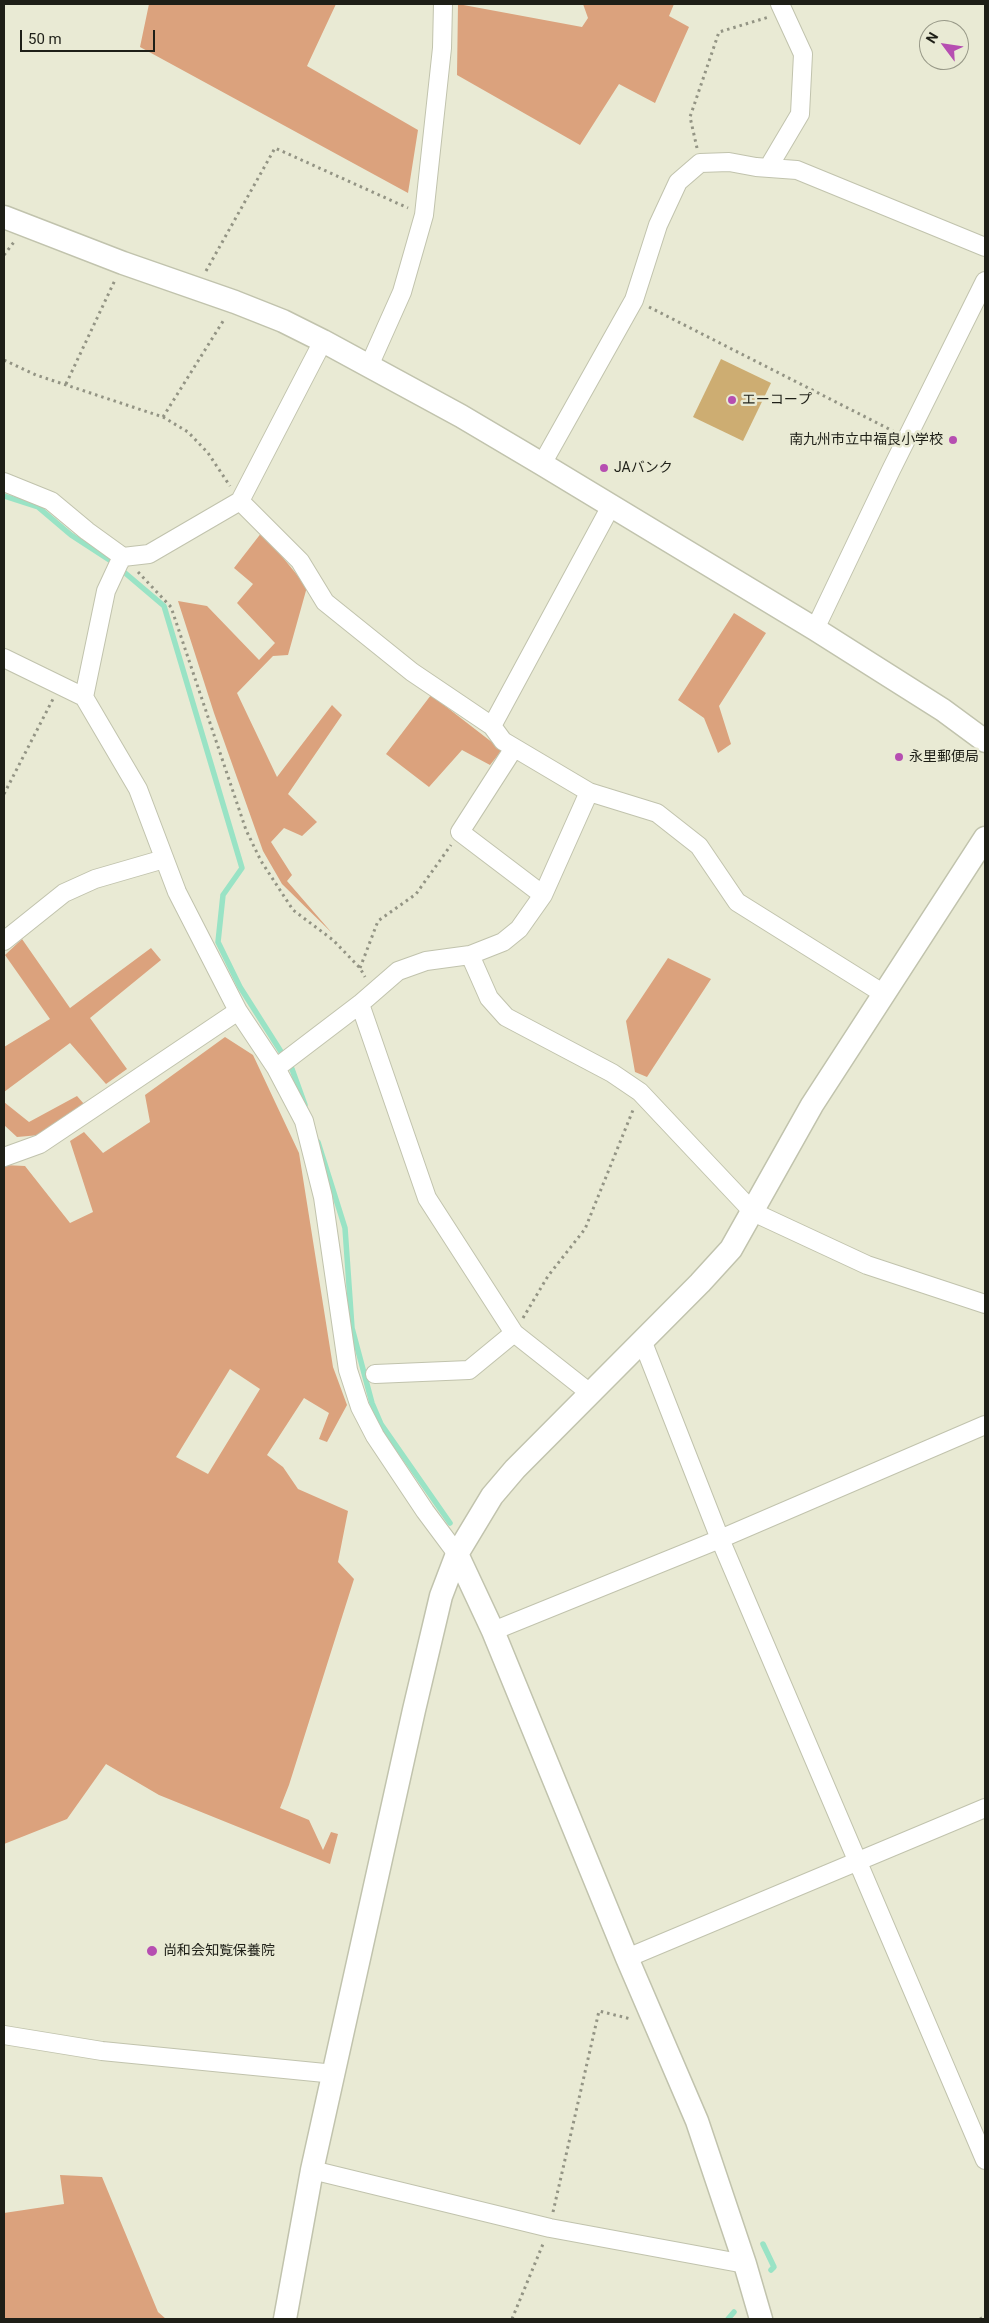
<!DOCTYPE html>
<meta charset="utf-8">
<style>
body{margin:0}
#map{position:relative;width:989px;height:2323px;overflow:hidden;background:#e9ead4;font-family:Roboto,sans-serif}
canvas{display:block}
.frame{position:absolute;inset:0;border:5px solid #1e1f17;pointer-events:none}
.north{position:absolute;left:919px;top:20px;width:50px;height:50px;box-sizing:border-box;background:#e9ead4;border:1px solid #989988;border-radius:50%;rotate:301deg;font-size:14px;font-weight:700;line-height:20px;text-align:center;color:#1e1f17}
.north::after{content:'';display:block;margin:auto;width:18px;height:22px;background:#b64eb1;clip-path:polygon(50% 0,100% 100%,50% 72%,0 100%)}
.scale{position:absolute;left:20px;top:30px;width:135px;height:22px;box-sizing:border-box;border:2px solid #1e1f17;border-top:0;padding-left:6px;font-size:15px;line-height:18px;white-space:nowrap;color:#1e1f17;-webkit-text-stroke:4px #e9ead4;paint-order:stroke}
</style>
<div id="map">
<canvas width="989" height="2323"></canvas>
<div class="frame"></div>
<div class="north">N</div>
<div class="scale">50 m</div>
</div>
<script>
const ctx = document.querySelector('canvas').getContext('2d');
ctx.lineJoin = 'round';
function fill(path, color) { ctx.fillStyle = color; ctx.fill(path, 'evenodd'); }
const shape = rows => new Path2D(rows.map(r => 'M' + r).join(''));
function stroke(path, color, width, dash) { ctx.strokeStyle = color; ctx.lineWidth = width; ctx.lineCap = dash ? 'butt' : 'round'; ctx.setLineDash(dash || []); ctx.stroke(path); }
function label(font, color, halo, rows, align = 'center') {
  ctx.font = font + ' Roboto,"Noto Sans JP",sans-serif'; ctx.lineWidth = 5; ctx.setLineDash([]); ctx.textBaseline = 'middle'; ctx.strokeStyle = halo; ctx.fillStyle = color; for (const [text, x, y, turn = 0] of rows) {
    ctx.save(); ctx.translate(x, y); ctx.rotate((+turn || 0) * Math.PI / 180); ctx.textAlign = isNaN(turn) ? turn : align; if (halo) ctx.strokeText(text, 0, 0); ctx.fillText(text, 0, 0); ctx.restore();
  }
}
const forest = shape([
 [149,4,336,4,307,66,418,130,408,193,140,47],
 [458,4,582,27,588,18,583,4,674,4,669,16,689,27,655,103,619,84,580,145,457,75],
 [262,532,307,587,288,655,273,656,237,693,277,777,332,705,342,715,288,794,317,822,302,836,284,828,271,842,292,875,287,881,332,933,282,884,263,851,214,713,178,601,207,606,259,660,275,643,237,603,253,584,234,568],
 [734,613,766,633,719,706,731,744,718,753,704,718,678,700],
 [431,695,502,750,490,765,462,750,429,787,386,754],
 [22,939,70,1008,151,948,161,960,90,1018,127,1069,106,1084,70,1043,4,1092,4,1047,50,1019,5,955],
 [668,958,711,979,647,1077,635,1072,626,1021],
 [225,1037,253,1055,299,1153,333,1367,347,1405,327,1442,319,1439,329,1413,304,1398,267,1455,283,1467,298,1489,348,1511,338,1562,354,1579,289,1785,280,1808,309,1820,323,1850,331,1832,338,1834,330,1864,159,1795,106,1764,67,1819,4,1844,4,1165,25,1166,70,1223,93,1212,70,1141,84,1132,103,1153,150,1122,145,1095],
 [230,1369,260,1389,208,1474,176,1457],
 [77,1096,84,1104,40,1135,17,1137,4,1125,4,1102,29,1122],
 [60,2175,102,2177,158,2312,166,2319,4,2319,4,2213,64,2204]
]);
const stream = shape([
 [4,496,38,507,71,535,111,561,164,606,242,868,223,895,218,942,240,987,292,1069,305,1105],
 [318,1142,345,1228,352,1328,372,1403,381,1424,450,1523],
 [763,2244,774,2267,771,2270],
 [728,2319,734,2312]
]);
const building = shape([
 [721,359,771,383,743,441,693,417]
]);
const path = shape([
 [697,148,690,117,719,32,769,17],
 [4,255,14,242],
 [206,271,275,148,408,208],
 [649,307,893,431],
 [4,360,36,375,163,417,188,432,208,453,230,486],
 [66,384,115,280],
 [163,417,225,318],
 [138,572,171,607,246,830,261,861,293,910,333,940,360,968,365,977],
 [4,794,53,699],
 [360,968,378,921,416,894,451,845],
 [523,1318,548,1276,585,1229,633,1110],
 [553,2212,599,2011,631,2019],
 [512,2319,543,2244],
 [980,2319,985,2316]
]);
const minor = shape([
 [768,168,800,114,803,54,780,4],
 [369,366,402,292,424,215,442,48,443,4],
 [542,464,634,300,658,225,678,182,700,163,729,162,756,167,797,170,985,247],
 [4,482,51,501,87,531,123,557],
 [240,501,300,561,325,602,412,672,492,726],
 [611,506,492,726,503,741,589,792,657,813,699,846,737,902,884,994],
 [815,629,891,470,985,281],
 [4,658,84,697,138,789,177,892,238,1011,276,1068,304,1121,323,1197,348,1370,360,1407,375,1436,425,1511,457,1554],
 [84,697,106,591,119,563,123,557,149,554,240,501,323,341],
 [514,748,460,832,543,895],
 [4,941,64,893,95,879,164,859],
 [470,955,503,942,519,929,543,895,589,792],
 [360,1004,427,1198,514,1333,590,1393],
 [276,1068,360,1004,398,971,426,961,470,955,489,998,506,1017,612,1073,640,1092,753,1212,867,1265,985,1304],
 [4,1157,40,1144,238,1011],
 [642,1340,720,1539,985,2160],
 [375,1374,469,1370,514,1333],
 [493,1631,720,1539,985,1425],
 [627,1958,985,1808],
 [4,2035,102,2051,335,2074],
 [312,2170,550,2228,745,2264]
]);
const tertiary = shape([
 [4,217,123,263,235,302,283,321,323,341,461,416,542,464,815,629,943,710,985,741],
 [457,1554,493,1631,627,1958,697,2121,745,2264,761,2319],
 [285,2319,312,2170,414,1710,441,1596,457,1554,492,1496,515,1469,700,1283,731,1249,812,1105,985,838]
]);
const markers = [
 [732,400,5,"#b64eb1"],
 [953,440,5,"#b64eb1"],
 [604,468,5,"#b64eb1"],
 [899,757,5,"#b64eb1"],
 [152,1951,6,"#b64eb1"]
];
const poiNames = [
 ["エーコープ",742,400],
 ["南九州市立中福良小学校",943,440,"right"],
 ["JAバンク",614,468],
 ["永里郵便局",909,757],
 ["尚和会知覧保養院",163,1951]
];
fill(forest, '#dba27d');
stroke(stream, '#99e3c5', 5.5);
fill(building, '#cdad72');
stroke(minor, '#c1c3ad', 20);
stroke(tertiary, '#c1c3ad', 25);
stroke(path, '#939484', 3, [2.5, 4]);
stroke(minor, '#fff', 18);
stroke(tertiary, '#fff', 22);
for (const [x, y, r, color] of markers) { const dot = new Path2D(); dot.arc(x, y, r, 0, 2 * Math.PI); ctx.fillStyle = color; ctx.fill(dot); stroke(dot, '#e9ead4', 2); }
label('14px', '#1e1f17', '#e9ead4', poiNames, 'left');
</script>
